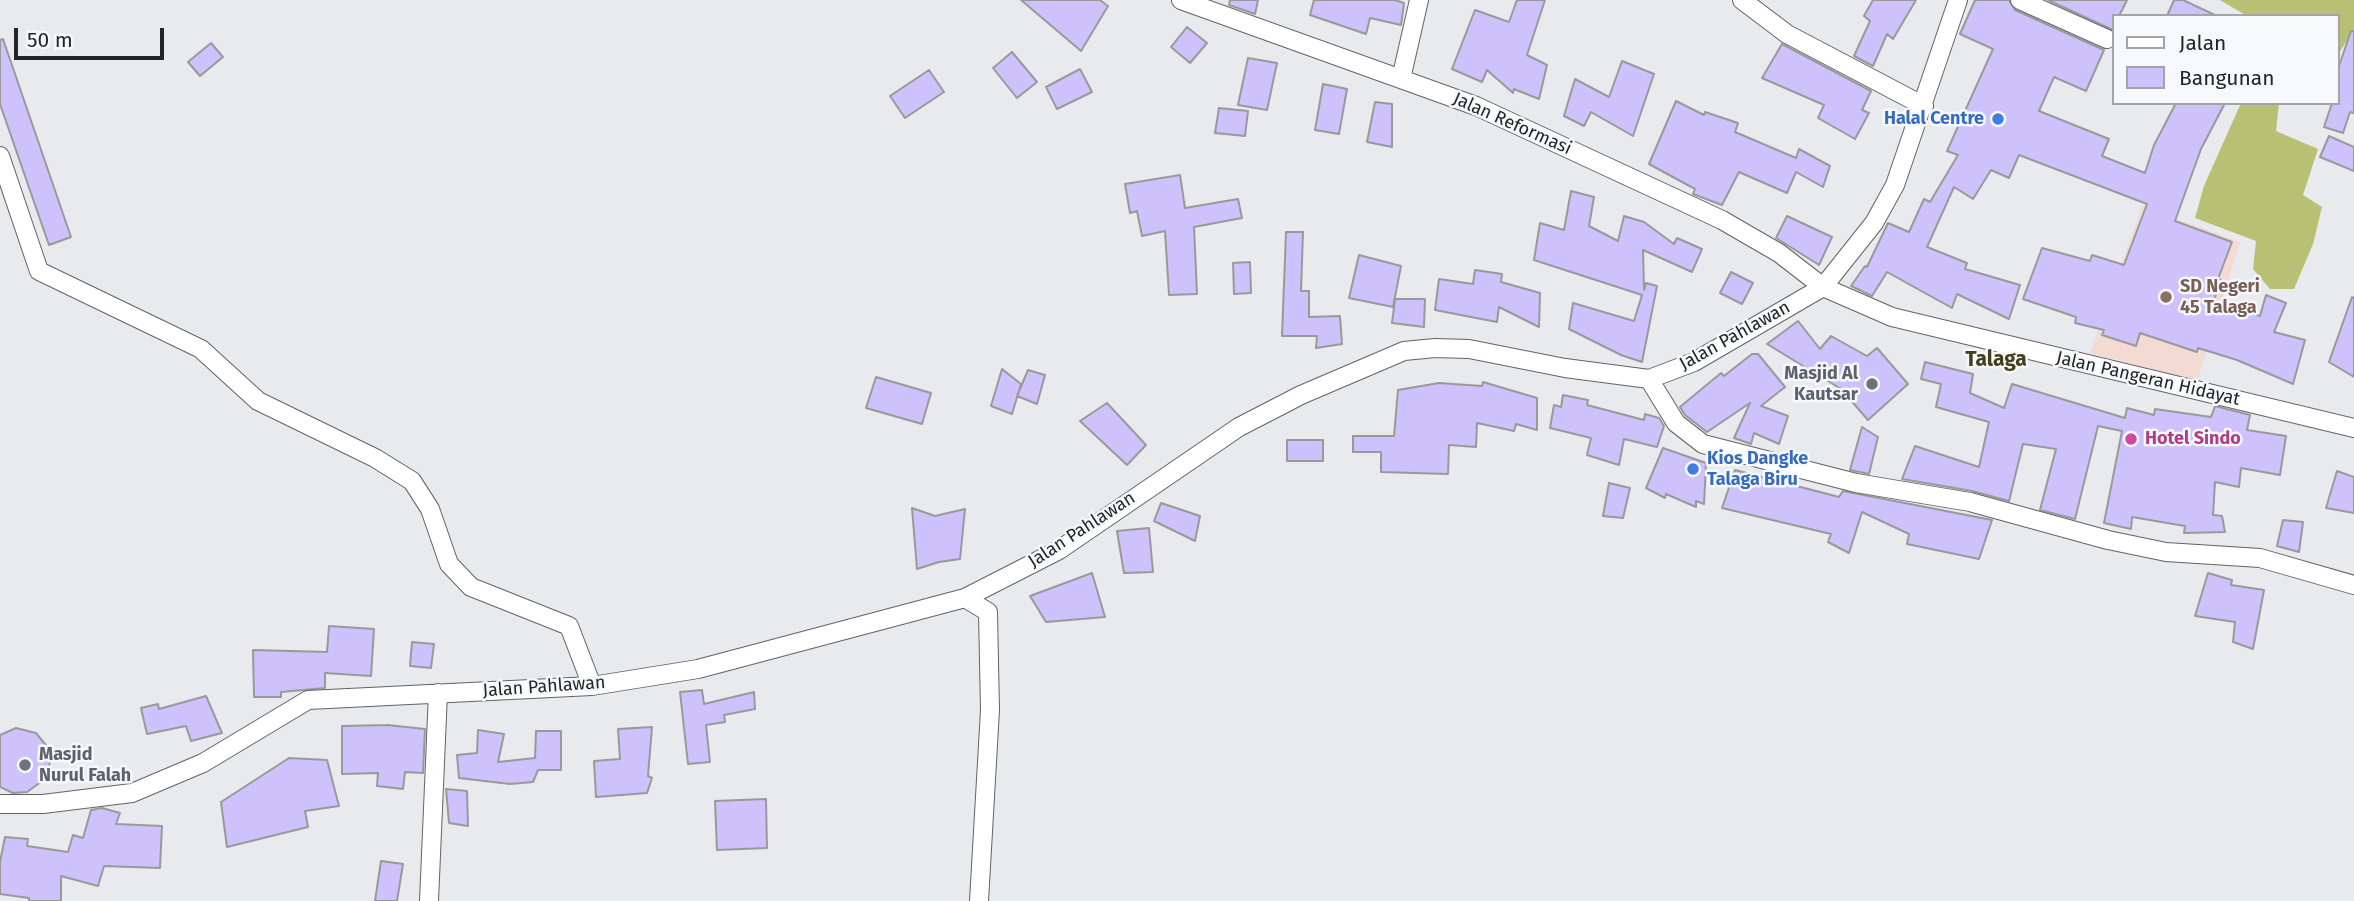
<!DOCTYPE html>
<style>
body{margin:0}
#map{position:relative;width:2354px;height:901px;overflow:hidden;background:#e8eaee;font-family:"Fira Sans",sans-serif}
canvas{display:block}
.legend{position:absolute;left:2112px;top:14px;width:228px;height:91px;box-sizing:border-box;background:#f6f8fb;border:2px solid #a2a4a6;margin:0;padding:9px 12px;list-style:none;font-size:21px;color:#242526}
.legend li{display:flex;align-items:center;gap:14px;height:35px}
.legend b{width:35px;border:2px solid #a2a4a6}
.scale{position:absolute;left:14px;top:28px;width:150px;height:32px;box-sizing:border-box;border:4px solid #242526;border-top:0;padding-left:9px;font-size:21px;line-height:24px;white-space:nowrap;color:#242526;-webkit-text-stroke:5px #f6f8fb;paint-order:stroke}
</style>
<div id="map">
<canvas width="2354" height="901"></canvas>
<ul class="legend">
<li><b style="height:9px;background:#fff"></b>Jalan</li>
<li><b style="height:19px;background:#cec2fc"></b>Bangunan</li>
</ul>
<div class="scale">50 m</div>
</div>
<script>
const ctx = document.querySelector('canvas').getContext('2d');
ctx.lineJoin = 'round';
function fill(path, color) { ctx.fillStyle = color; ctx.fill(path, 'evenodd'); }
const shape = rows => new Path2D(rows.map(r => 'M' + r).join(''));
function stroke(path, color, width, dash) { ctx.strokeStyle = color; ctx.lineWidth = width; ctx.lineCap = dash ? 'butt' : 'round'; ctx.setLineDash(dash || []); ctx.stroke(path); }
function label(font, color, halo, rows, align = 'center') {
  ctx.font = font + ' "Fira Sans",sans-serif'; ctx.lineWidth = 5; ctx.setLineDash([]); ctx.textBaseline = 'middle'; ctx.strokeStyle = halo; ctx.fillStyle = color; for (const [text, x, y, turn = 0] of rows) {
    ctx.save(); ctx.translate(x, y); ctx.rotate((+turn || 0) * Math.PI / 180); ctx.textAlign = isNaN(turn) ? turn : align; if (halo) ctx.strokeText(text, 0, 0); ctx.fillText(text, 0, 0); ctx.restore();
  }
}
const education = shape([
 [2142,206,2240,242,2197,382,2090,353]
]);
const forest = shape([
 [2220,0,2354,0,2354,29,2338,55,2338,16,2247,16],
 [2241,103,2279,103,2276,131,2318,149,2303,195,2322,207,2313,244,2294,289,2270,289,2253,269,2256,241,2195,218,2204,186]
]);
const building = shape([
 [1021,0,1100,0,1108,6,1081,51,1021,0],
 [1230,0,1258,0,1255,14,1229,5,1230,0],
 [1314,0,1395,0,1404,3,1401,25,1370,18,1366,34,1310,15,1314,0],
 [1517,0,1545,0,1527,55,1547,65,1539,99,1514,89,1513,93,1487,70,1482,82,1452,69,1475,10,1509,22,1517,0],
 [1873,0,1916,0,1893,39,1887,34,1873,66,1854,56,1870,21,1864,16,1873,0],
 [1975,0,2009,0,2015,10,2104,50,2086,91,2054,77,2039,111,2109,139,2102,156,2145,173,2154,145,2176,103,2225,103,2201,149,2175,221,2232,242,2218,279,2221,280,2213,303,2260,316,2266,295,2286,303,2274,332,2305,340,2293,384,2237,360,2198,348,2197,352,2140,333,2136,346,2102,335,2104,330,2075,323,2076,317,2023,299,2042,248,2090,261,2092,255,2124,265,2147,204,2019,155,2009,178,1991,170,1973,199,1954,187,1927,247,1967,263,1965,269,2020,285,2009,319,1957,294,1952,308,1887,272,1872,296,1851,286,1865,266,1867,267,1888,223,1909,232,1924,199,1930,202,1958,155,1947,151,1993,49,1960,34,1975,0],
 [2048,0,2127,0,2119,16,2114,16,2113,30,2048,0],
 [2174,0,2183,0,2217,16,2167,16,2174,0],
 [1187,27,1207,43,1190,63,1171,47,1187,27],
 [2351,31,2354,31,2354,113,2350,112,2343,133,2324,127,2332,103,2338,103,2338,69,2351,31],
 [3,39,71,237,49,245,0,104,0,40,3,39],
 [211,43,223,57,200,76,188,62,211,43],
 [1782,44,1871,91,1862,110,1869,113,1855,139,1818,118,1824,105,1762,78,1782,44],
 [1012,52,1037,82,1017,98,993,68,1012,52],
 [1248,58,1277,63,1267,110,1238,105,1248,58],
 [1622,61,1654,74,1633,136,1591,112,1584,126,1564,116,1575,79,1609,97,1622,61],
 [1080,69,1092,92,1057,109,1046,87,1080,69],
 [929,70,944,92,905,118,890,96,929,70],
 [1323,84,1347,89,1339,134,1315,130,1323,84],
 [1676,101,1704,115,1705,112,1738,123,1735,132,1796,158,1799,149,1830,166,1823,187,1796,172,1787,193,1739,172,1722,205,1693,194,1695,189,1649,164,1676,101],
 [1375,102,1392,104,1392,147,1367,142,1375,102],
 [1219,108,1248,111,1245,136,1215,133,1219,108],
 [2329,136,2354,147,2354,171,2320,157,2329,136],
 [1180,175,1185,208,1238,199,1242,218,1194,227,1197,294,1169,295,1165,231,1142,236,1137,211,1130,213,1125,184,1180,175],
 [1571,191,1594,197,1589,226,1618,241,1624,216,1644,222,1674,244,1677,238,1702,249,1692,272,1643,250,1644,290,1646,283,1657,286,1642,362,1621,355,1569,329,1573,303,1634,321,1642,295,1534,260,1540,223,1564,230,1571,191],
 [1787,216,1832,237,1819,265,1776,238,1787,216],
 [1286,232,1303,232,1301,291,1309,291,1309,317,1340,316,1342,344,1316,348,1317,336,1282,336,1286,232],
 [1359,255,1401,266,1393,307,1349,298,1359,255],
 [1250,262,1251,293,1234,294,1233,263,1250,262],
 [1475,270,1502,274,1501,282,1540,293,1539,327,1499,307,1497,322,1435,310,1439,279,1473,284,1475,270],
 [1731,272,1753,283,1742,304,1720,293,1731,272],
 [2352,297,2354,298,2354,377,2329,362,2352,297],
 [1395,299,1425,299,1424,327,1392,323,1395,299],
 [1798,321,1820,349,1831,336,1867,356,1877,348,1908,384,1868,420,1841,389,1767,344,1798,321],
 [1752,354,1758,354,1785,387,1761,406,1788,416,1779,444,1754,433,1751,444,1734,438,1750,403,1707,432,1685,415,1680,407,1721,373,1724,376,1752,354],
 [1925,362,1973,374,1970,393,2004,408,2012,384,2125,418,2127,408,2154,415,2155,409,2211,417,2215,406,2250,415,2247,430,2286,436,2280,475,2241,468,2239,487,2215,482,2213,515,2222,516,2225,532,2184,533,2185,526,2132,517,2131,529,2104,523,2122,431,2098,426,2075,519,2040,510,2056,449,2023,444,2009,501,1972,491,1902,479,1915,446,1979,467,1989,422,1936,407,1941,384,1921,379,1925,362],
 [1002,369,1021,384,1012,414,991,406,1002,369],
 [1028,370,1045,375,1037,404,1017,396,1028,370],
 [876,377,931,393,922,424,866,408,876,377],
 [1483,382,1537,398,1537,430,1516,424,1514,431,1477,423,1476,447,1449,445,1448,474,1381,472,1381,452,1353,452,1353,436,1394,436,1398,390,1439,383,1482,386,1483,382],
 [1563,395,1588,400,1587,405,1644,420,1645,414,1659,418,1664,426,1657,447,1624,439,1619,465,1587,455,1591,438,1550,428,1554,405,1561,407,1563,395],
 [1107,403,1146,445,1127,465,1080,421,1107,403],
 [1862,427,1878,437,1869,474,1850,470,1862,427],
 [1287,440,1323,440,1323,461,1287,461,1287,440],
 [1663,448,1706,463,1704,504,1696,501,1696,507,1666,494,1665,498,1646,488,1663,448],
 [1735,470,1839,497,1843,491,1992,520,1979,559,1907,544,1909,534,1862,512,1849,553,1828,542,1831,534,1722,508,1735,470],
 [2337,471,2354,477,2354,513,2326,508,2337,471],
 [1609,483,1630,488,1623,518,1603,516,1609,483],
 [1161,503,1200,516,1195,541,1154,521,1161,503],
 [912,508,935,516,965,509,960,559,939,562,917,569,912,508],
 [2283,520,2303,522,2299,552,2277,546,2283,520],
 [1149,528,1153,572,1124,573,1117,531,1149,528],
 [1092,573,1105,617,1046,622,1030,596,1092,573],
 [2208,573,2232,580,2231,585,2264,590,2253,649,2233,642,2235,622,2195,616,2208,573],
 [329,626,374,629,371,676,325,673,325,688,281,692,281,697,254,697,253,650,327,652,329,626],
 [412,642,434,644,431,668,410,666,412,642],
 [702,690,704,704,754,692,755,709,724,715,725,722,706,725,710,762,688,764,680,692,702,690],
 [206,696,222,733,191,741,186,726,147,734,141,708,158,704,159,709,206,696],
 [387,725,425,729,423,773,405,772,403,789,377,786,378,773,342,774,342,726,387,725],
 [652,727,648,776,652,778,647,793,596,797,594,761,620,759,618,729,652,727],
 [16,728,36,733,49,749,51,759,45,779,27,792,13,793,0,787,0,735,16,728],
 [478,730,504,734,498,762,535,758,536,731,561,731,561,770,538,770,533,782,510,784,459,778,457,755,477,753,478,730],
 [289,758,327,760,339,806,305,811,308,827,227,847,221,802,289,758],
 [446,789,467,791,468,826,449,823,446,789],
 [766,799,767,848,717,850,715,801,766,799],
 [102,808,120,813,116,824,162,826,160,868,104,866,98,886,61,876,61,901,29,901,29,898,0,894,0,862,5,837,28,839,27,846,68,852,73,835,83,838,91,810,102,808],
 [381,861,403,864,397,901,375,901,381,861]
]);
const minor = shape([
 [1181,0,1476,106,1722,220,1779,253,1823,287,1892,317,2354,428],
 [1742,0,1787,34,1924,106],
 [2020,0,2107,39],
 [1401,79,1419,0],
 [0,156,39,271,201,349,258,401,375,458,412,481,430,509,449,564,471,587,569,626,592,686],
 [1649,379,1676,423,1703,444,1856,483,1970,502,2108,540,2166,552,2260,558,2354,585],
 [965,598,988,612,990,710,979,901],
 [0,804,43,804,132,793,203,763,308,700,592,686,698,669,965,598,1059,550,1239,427,1301,395,1404,351,1435,348,1469,349,1565,368,1649,379,1694,362,1823,287,1874,223,1895,185,1958,0],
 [429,901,438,693]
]);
const markers = [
 [1998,119,7,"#3f7fe0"],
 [2166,297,7,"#8d6e63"],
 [1872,384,7,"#6b7280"],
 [2131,439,7,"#d1479c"],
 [1693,469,7,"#3f7fe0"],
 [25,765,7,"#6b7280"]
];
const shopNames = [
 ["Halal Centre",1984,119],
 ["Kios Dangke",1707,459,"left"],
 ["Talaga Biru",1707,480,"left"]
];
const streetNames = [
 ["Jalan Reformasi",1512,124,24],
 ["Jalan Pahlawan",1735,336,-29],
 ["Jalan Pangeran Hidayat",2148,379,13],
 ["Jalan Pahlawan",1082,530,-33],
 ["Jalan Pahlawan",544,687,-4]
];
const educationNames = [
 ["SD Negeri",2180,287],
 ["45 Talaga",2180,308]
];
const worshipNames = [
 ["Masjid Al",1858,374],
 ["Kautsar",1858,395],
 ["Masjid",39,755,"left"],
 ["Nurul Falah",39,776,"left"]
];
const hotelNames = [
 ["Hotel Sindo",2145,439]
];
const quarterNames = [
 ["Talaga",1996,360]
];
fill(education, '#f3dad3');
fill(forest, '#b8c173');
fill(building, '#cec2fc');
stroke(building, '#99999c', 2);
stroke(minor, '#616366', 20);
stroke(minor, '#fff', 18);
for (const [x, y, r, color] of markers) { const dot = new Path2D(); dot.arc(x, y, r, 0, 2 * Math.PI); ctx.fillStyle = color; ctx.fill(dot); stroke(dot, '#f6f8fb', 2.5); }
label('bold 18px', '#366cbe', '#f6f8fb', shopNames, 'right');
label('18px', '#242526', '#f6f8fb', streetNames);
label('bold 18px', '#785e54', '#f6f8fb', educationNames, 'left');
label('bold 18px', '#5b616d', '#f6f8fb', worshipNames, 'right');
label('bold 18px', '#b23c85', '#f6f8fb', hotelNames, 'left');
label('bold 21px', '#444017', '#f6f8fb', quarterNames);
</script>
